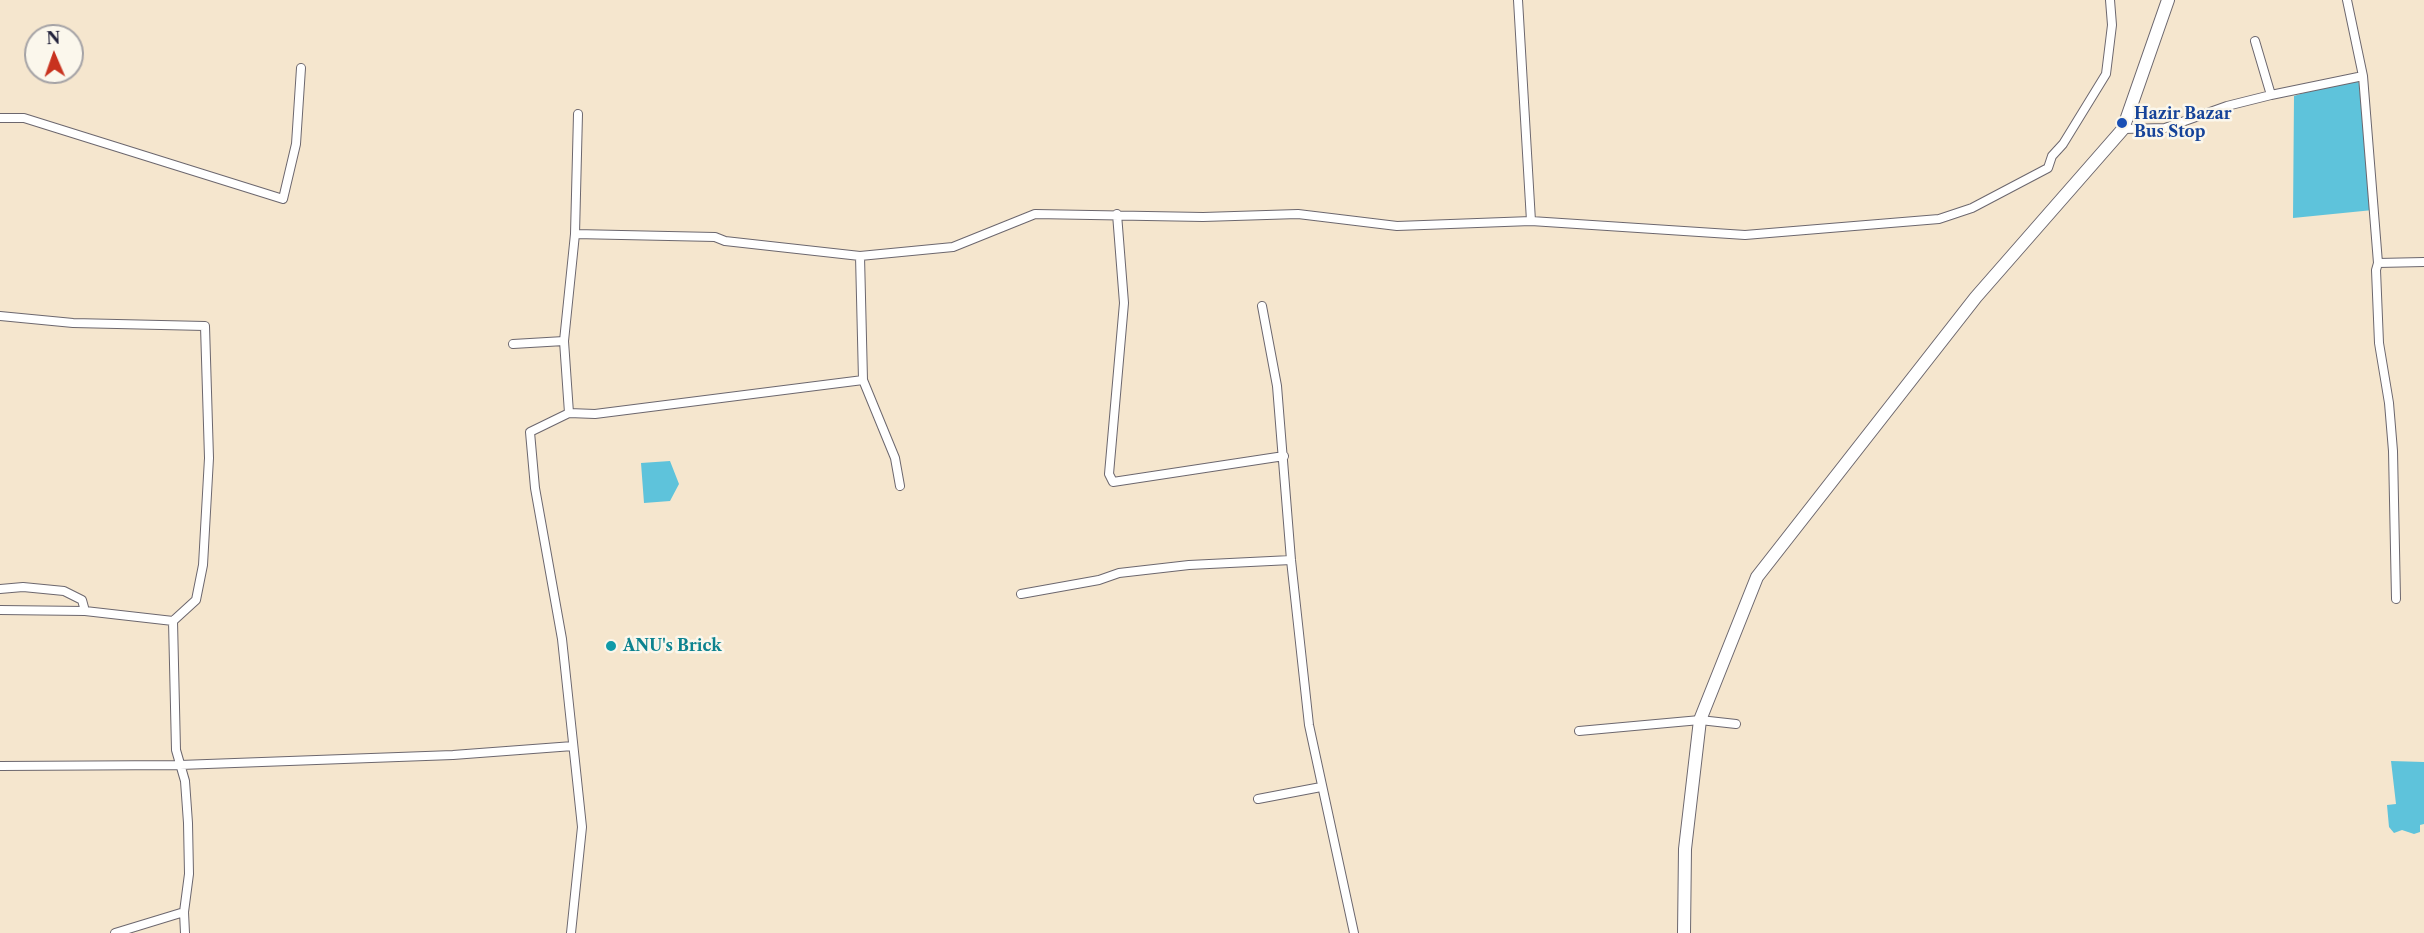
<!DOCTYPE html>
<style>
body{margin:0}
#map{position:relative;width:2424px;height:933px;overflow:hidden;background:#f5e6ce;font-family:"Libre Caslon Text",serif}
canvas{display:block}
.north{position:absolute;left:24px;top:24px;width:60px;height:60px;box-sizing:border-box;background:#fbf7ec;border:2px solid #a4a2a5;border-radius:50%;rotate:358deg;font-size:16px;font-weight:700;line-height:24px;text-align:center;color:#22223b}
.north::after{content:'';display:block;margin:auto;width:21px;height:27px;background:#c8321e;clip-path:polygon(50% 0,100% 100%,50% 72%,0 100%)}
</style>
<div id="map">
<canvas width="2424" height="933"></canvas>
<div class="north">N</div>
</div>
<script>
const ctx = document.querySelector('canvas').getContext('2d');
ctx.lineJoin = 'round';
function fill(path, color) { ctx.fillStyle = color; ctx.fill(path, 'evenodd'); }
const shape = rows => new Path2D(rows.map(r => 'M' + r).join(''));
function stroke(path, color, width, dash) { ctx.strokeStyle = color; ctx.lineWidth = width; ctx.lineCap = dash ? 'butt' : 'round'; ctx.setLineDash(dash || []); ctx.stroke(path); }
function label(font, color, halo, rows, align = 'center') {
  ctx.font = font + ' "Libre Caslon Text",serif'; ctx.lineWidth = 5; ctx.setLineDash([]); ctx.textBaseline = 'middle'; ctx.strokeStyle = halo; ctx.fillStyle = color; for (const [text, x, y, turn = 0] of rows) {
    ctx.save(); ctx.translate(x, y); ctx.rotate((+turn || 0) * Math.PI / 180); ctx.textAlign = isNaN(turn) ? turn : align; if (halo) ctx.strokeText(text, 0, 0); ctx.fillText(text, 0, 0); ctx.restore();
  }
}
const water = shape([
 [2358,76,2373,210,2293,218,2294,96],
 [670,461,679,484,670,501,644,503,641,463],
 [2391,761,2424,762,2424,824,2420,825,2420,832,2414,834,2402,830,2394,833,2389,827,2387,805,2396,804]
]);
const minor = shape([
 [1518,0,1531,221],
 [2347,0,2363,76,2378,263,2376,270,2379,343,2389,403,2393,451,2396,599],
 [2255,41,2271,95,2363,76],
 [0,118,24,118,283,199,296,144,301,68],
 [2123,129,2165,128,2227,106,2271,95],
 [1117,214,1124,303,1109,474,1113,482,1284,456],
 [575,234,715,237,725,241,860,256,953,247,1035,214,1203,217,1298,214,1397,226,1531,221,1745,235,1939,219,1972,208,2048,168,2052,156,2063,144,2106,74,2112,25,2110,0],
 [860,256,863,380,895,458,900,486],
 [2378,263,2424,262],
 [1262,306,1277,386,1291,560,1309,725,1354,933],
 [0,316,73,323,205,326,209,458,203,565,196,600,173,621,176,750,185,781,188,823,189,874,184,912,185,933],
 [513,344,564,341],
 [569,413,564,341,575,234,578,114],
 [0,589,23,587,64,591,82,600,85,611],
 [1021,594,1099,580,1119,573,1189,565,1291,560],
 [0,610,85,611,173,621],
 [1579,731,1700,720,1736,724],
 [0,766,180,765,453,755,573,746],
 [1258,799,1321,787],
 [115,933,184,912],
 [571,933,582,827,562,639,535,488,530,432,569,413,595,414,863,380]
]);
const secondary = shape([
 [1684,933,1685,849,1700,720,1757,577,1976,297,2123,129,2168,0]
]);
const markers = [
 [2122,123,6,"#1a4fb4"],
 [611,646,6,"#0f9aa8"]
];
const transitNames = [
 ["Hazir Bazar",2134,114],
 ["Bus Stop",2134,132]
];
const cultureNames = [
 ["ANU's Brick",623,646]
];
fill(water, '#5ec3db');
stroke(minor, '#6c676e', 10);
stroke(secondary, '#6c676e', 14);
stroke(minor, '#fff', 8);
stroke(secondary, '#fff', 12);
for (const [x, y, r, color] of markers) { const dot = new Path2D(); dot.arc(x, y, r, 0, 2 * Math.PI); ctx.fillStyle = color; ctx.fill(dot); stroke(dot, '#fbf7ec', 2); }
label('bold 16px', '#164399', '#fbf7ec', transitNames, 'left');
label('bold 16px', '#0d838f', '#fbf7ec', cultureNames, 'left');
</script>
